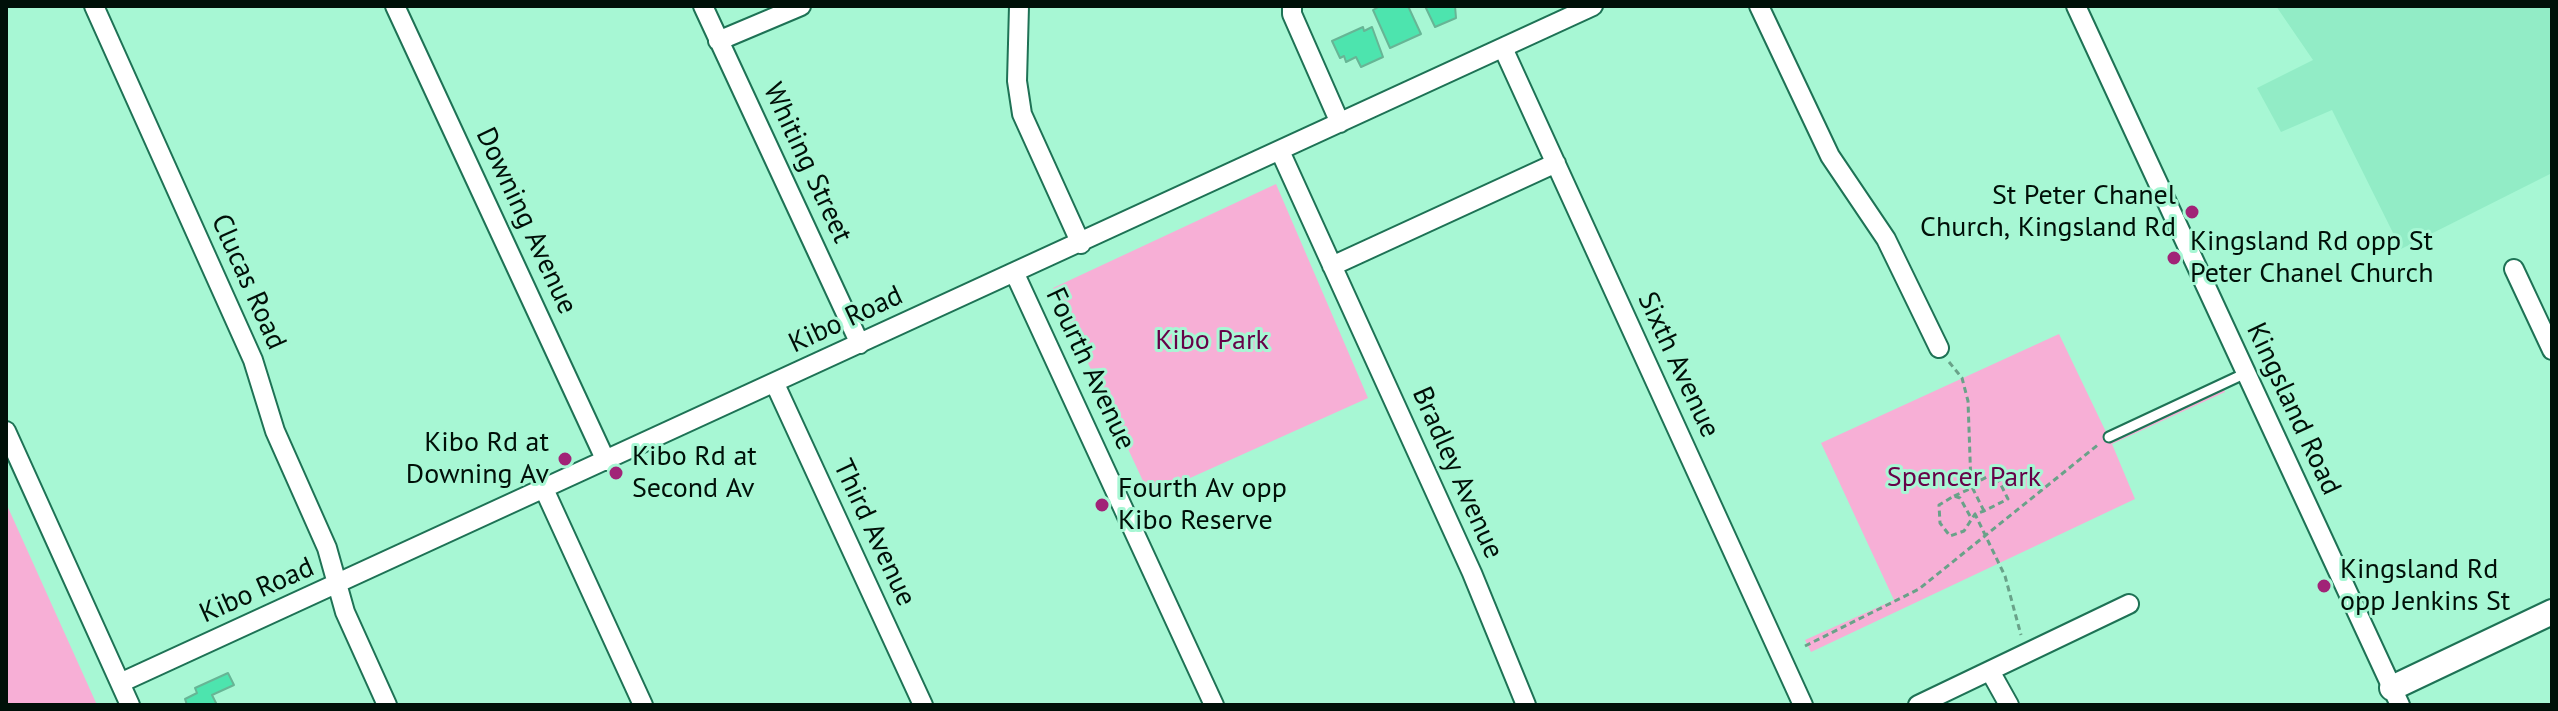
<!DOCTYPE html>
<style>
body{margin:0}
#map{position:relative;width:2558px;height:711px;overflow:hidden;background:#a7f7d4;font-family:"PT Sans",sans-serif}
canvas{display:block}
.frame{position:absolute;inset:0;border:8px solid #001008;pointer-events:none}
</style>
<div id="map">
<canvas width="2558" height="711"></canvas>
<div class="frame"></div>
</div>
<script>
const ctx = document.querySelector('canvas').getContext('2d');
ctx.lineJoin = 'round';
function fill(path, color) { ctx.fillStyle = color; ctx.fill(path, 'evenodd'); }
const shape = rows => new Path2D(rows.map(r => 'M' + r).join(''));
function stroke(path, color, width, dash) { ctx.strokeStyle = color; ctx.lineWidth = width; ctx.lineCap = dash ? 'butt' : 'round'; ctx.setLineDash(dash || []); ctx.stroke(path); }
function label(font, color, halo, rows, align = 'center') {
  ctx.font = font + ' "PT Sans",sans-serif'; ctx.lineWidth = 6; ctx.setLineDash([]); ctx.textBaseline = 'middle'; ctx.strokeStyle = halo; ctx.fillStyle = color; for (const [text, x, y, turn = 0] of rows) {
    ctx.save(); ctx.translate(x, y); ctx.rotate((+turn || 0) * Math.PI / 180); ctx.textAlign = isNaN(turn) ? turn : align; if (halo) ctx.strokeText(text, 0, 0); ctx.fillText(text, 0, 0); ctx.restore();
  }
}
const built = shape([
 [2276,6,2552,6,2552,173,2401,249,2332,110,2281,132,2257,88,2313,60]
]);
const green = shape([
 [1276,184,1368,398,1150,496,1053,288],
 [2059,334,2106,432,2220,381,2225,392,2112,444,2135,499,1811,652,1805,640,1894,600,1821,443],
 [6,503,97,705,6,705]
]);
const building = shape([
 [1380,6,1408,6,1421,34,1390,48,1373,10,1380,6],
 [1425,6,1455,6,1456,18,1435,27,1425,6],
 [1363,27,1364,31,1372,27,1383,57,1361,67,1356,57,1346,62,1344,56,1340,58,1332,41,1363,27],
 [228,673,234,685,212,695,217,705,187,705,185,699,197,693,195,688,228,673]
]);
const path = shape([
 [1949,362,1962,378,1968,401,1971,485],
 [1954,496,1972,488],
 [1984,511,1971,485,1995,473,2008,499,1984,511,1975,514,2005,576,2021,635],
 [1970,516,1960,498,1954,496,1939,505,1940,523,1950,536,1964,531,1975,514],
 [1805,646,1919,589,2099,444]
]);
const lane = shape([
 [2109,437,2246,373]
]);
const street = shape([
 [94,6,253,360,275,431,327,548,345,612,387,705],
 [395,6,606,461],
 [703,6,860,344],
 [1019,6,1017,81,1022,114,1081,244],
 [1292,6,1292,14,1340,123],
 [1759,6,1830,156,1886,239,1939,348],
 [2076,6,2400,705],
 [718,41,801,6],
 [1503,48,1803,705],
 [1280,151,1472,573,1526,705],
 [1332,266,1556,163],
 [2514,269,2552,350],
 [1015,274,1214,705],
 [775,384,923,705],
 [6,431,130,705],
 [544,489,643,705],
 [1990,671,2009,705],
 [120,683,1593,6],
 [1918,705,2129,604]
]);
const secondary = shape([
 [2392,688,2552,612]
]);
const markers = [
 [2192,212,8,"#a12377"],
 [2174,258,8,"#a12377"],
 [565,459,8,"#a12377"],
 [616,473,8,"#a12377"],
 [1102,505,8,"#a12377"],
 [2324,586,8,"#a12377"]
];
const streetNames = [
 ["Whiting Street",807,163,65],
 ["Downing Avenue",526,221,65],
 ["Clucas Road",248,282,66],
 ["Kibo Road",846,320,-25],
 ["Sixth Avenue",1678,365,65],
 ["Fourth Avenue",1090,369,65],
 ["Kingsland Road",2293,409,65],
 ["Bradley Avenue",1457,473,66],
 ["Third Avenue",874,533,65],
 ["Kibo Road",257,591,-24]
];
const poiNames = [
 ["St Peter Chanel",2176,196,"right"],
 ["Church, Kingsland Rd",2176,228,"right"],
 ["Kingsland Rd opp St",2190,242],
 ["Peter Chanel Church",2190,274],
 ["Kibo Rd at",549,443,"right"],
 ["Downing Av",549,475,"right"],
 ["Kibo Rd at",632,457],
 ["Second Av",632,489],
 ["Fourth Av opp",1118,489],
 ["Kibo Reserve",1118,521],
 ["Kingsland Rd",2340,570],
 ["opp Jenkins St",2340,602]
];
const parkNames = [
 ["Kibo Park",1212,341],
 ["Spencer Park",1964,478]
];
fill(built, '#92ecc6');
fill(green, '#f7afd6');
fill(building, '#4de4ae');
stroke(building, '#67b595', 2);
stroke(lane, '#1e7255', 13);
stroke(street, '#1e7255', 22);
stroke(secondary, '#1e7255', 28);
stroke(path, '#69a289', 3, [6, 4]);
stroke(lane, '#fff', 9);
stroke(street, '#fff', 18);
stroke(secondary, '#fff', 24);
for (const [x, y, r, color] of markers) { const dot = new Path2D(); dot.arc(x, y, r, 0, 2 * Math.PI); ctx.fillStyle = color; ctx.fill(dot); stroke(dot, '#a7f7d4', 3); }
label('28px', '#001008', '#a7f7d4', streetNames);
label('28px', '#001008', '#a7f7d4', poiNames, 'left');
label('28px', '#660148', '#a7f7d4', parkNames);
</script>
